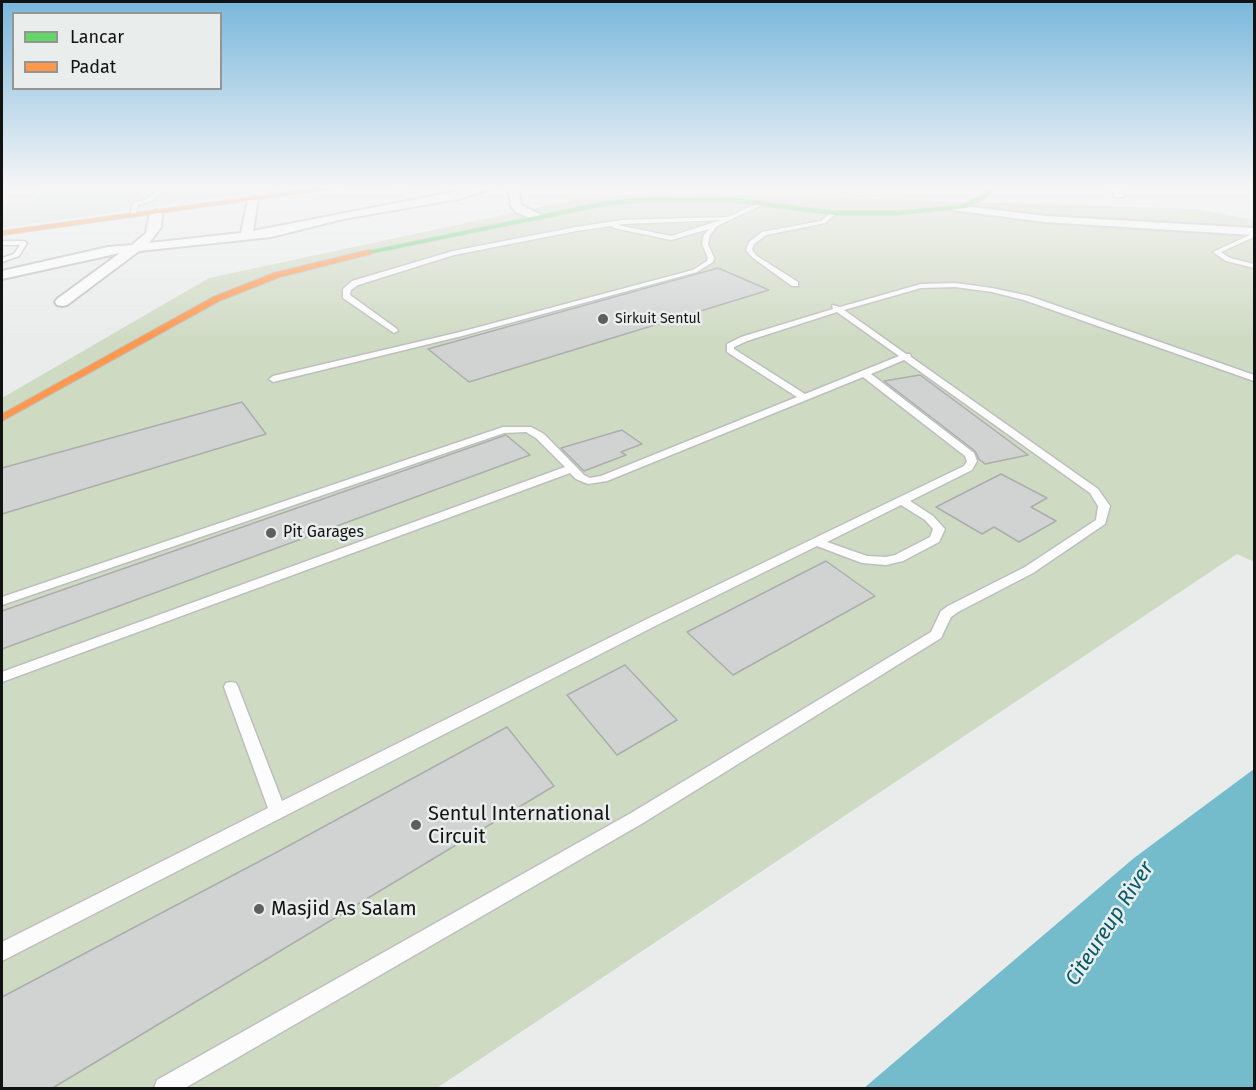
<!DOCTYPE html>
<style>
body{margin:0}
#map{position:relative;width:1256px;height:1090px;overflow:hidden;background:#eaeceb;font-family:"Fira Sans",sans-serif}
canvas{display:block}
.frame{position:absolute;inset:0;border:3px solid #111312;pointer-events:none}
.legend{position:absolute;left:12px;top:12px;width:210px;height:78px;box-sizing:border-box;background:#e9edec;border:2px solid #939695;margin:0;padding:8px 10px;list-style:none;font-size:18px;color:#111312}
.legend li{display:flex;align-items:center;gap:12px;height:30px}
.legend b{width:30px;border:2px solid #939695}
</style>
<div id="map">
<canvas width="1256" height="1090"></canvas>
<div class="frame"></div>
<ul class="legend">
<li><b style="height:8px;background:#63d668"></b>Lancar</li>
<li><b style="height:8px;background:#ff974d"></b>Padat</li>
</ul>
</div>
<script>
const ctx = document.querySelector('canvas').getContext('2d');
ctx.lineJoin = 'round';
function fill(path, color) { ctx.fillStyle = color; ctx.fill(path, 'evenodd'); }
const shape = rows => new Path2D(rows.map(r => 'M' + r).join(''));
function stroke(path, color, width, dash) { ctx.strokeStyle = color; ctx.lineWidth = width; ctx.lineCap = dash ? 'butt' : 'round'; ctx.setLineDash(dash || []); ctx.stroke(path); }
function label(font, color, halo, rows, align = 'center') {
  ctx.font = font + ' "Fira Sans",sans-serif'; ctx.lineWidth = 5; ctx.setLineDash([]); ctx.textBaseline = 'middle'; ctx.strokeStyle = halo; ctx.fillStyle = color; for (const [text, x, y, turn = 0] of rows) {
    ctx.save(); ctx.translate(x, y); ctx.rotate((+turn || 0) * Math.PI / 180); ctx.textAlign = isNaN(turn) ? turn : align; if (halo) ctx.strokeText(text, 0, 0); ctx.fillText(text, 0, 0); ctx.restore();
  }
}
const built = shape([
 [49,187,296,187,2,228,2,211,5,206,31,204]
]);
const green = shape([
 [653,192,1197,209,1254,220,1254,562,1237,554,437,1088,2,1088,2,398,209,278,578,199]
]);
const water = shape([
 [1254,769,1254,1088,864,1088,1134,858]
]);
const building = shape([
 [718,268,769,290,469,382,428,349,718,268],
 [920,375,1028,455,985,464,979,459,975,451,884,381,920,375],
 [242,402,266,434,2,514,2,468,242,402],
 [622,430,642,444,621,452,626,455,584,471,561,448,622,430],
 [506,435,530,455,2,649,2,611,506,435],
 [1001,474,1047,498,1031,507,1056,521,1019,542,994,527,982,534,936,507,1001,474],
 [826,561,875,596,733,675,687,632,826,561],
 [625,665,677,720,617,755,567,695,625,665],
 [507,727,554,786,51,1089,2,1089,2,997,279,851,507,727]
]);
const lane = shape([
 [99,187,127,187,125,189,99,187],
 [162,187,168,187,151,201,138,205,135,216,130,217,133,203,147,199,162,187],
 [395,187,400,187,402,190,397,191,395,187],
 [762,201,764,204,717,226,710,235,708,244,714,258,713,262,697,272,462,336,273,382,269,379,273,376,460,332,693,270,707,261,708,258,702,244,704,235,709,229,671,240,614,228,611,226,576,231,454,255,358,285,351,290,350,295,397,329,398,331,394,333,343,298,343,289,352,281,453,251,576,227,623,220,728,217,762,201],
 [721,220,671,236,617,225,623,224,721,220],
 [832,212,837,213,825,223,766,235,754,244,752,250,757,256,798,282,798,286,792,286,753,258,746,250,749,242,762,232,821,221,832,212],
 [1254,233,1254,237,1221,252,1230,258,1254,264,1254,268,1226,261,1213,252,1254,233],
 [2,241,24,241,27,243,19,256,2,262,2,258,14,254,20,245,2,245,2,241],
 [955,283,992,288,1029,296,1254,375,1254,381,1024,300,992,292,955,287,921,288,844,310,906,354,910,354,911,357,1098,489,1110,506,1105,524,1033,573,958,612,951,617,941,638,643,823,185,1088,154,1088,157,1080,631,813,931,632,941,611,948,606,1025,567,1096,520,1098,506,1090,493,904,360,871,374,974,453,977,461,972,470,910,501,933,516,943,527,945,529,939,542,903,561,886,565,862,563,817,546,657,625,2,961,2,942,268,808,224,687,226,683,231,682,236,683,238,687,282,801,647,619,964,466,967,461,965,456,863,377,607,481,588,484,576,479,570,473,2,682,2,672,565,467,536,438,526,432,504,433,2,605,2,597,503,427,531,427,544,434,584,475,590,478,601,476,797,397,727,352,727,344,741,337,833,309,832,305,840,307,921,284,955,283],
 [837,312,899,356,805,394,734,349,734,347,747,341,837,312],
 [901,505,925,520,933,529,930,537,895,555,886,557,867,556,827,542,901,505]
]);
const street = shape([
 [479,187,498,187,458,199,343,219,271,237,139,251,67,305,62,306,57,305,55,302,57,299,120,253,2,279,2,271,108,247,132,245,146,233,150,213,156,210,162,213,161,227,149,243,241,233,248,199,253,196,258,199,253,231,479,187],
 [508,187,518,187,521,205,541,215,541,219,533,219,516,212,511,206,508,187],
 [1111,187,1121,187,1124,195,1123,197,1115,197,1111,187],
 [956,205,1045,216,1254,228,1254,235,1045,222,952,210,952,206,956,205]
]);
const fast = shape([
 [987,187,993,187,990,195,966,208,895,215,834,215,734,202,646,202,608,205,368,254,364,252,608,201,646,198,734,198,834,211,895,211,963,205,985,193,987,187]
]);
const slow = shape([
 [325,187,345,187,2,235,2,231,325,187],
 [368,250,371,250,371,254,280,277,219,301,2,421,2,414,213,297,274,273,368,250]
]);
const markers = [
 [603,319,6,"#5d5f5e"],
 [271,533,6,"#5d5f5e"],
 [416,825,6,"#5d5f5e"],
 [259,909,6,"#5d5f5e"]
];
const farPoinames = [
 ["Sirkuit Sentul",615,319]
];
const poiNames = [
 ["Pit Garages",283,533]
];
const nearPoinames = [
 ["Sentul International",428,814],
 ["Circuit",428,837],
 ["Masjid As Salam",271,909]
];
const nearWaternames = [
 ["Citeureup River",1110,924,-57]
];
fill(built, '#d7dfdc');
fill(green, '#cfdac3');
fill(water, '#74bccb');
fill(building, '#d1d3d2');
stroke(building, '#acaead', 1.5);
stroke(lane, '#bdbfbe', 3);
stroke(street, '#bdbfbe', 4);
stroke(fast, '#bdbfbe', 2);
stroke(slow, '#bdbfbe', 2);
fill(lane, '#fcfcfc');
fill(street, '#fcfcfc');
fill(fast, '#63d668');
fill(slow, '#ff974d');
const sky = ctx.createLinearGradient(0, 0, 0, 340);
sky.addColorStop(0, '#79b7dc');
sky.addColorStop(0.55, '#f6f6f6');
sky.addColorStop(1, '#f6f6f600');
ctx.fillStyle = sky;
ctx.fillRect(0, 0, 1256, 340);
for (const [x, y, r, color] of markers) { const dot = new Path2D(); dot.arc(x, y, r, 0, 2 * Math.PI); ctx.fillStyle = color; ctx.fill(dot); stroke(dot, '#e9edec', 2); }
label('14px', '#111312', '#e9edec', farPoinames, 'left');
label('16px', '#111312', '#e9edec', poiNames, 'left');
label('20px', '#111312', '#e9edec', nearPoinames, 'left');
label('italic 21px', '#005a6a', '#e9edec', nearWaternames);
</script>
